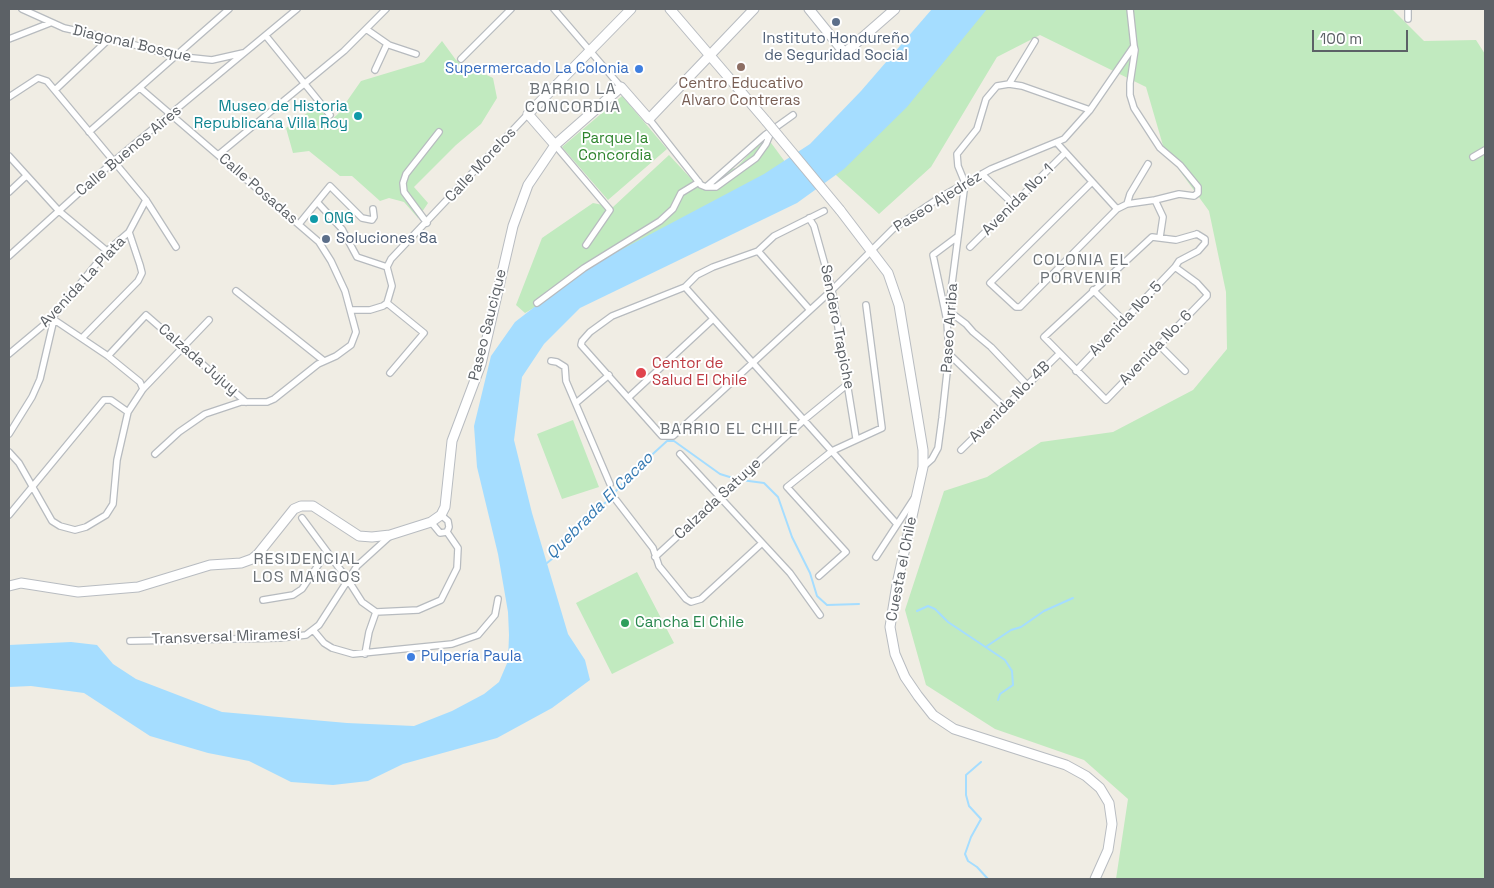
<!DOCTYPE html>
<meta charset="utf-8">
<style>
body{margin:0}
#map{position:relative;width:1494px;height:888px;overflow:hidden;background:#f0ede4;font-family:"Space Grotesk",sans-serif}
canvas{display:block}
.frame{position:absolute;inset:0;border:10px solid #5c6166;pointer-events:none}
.scale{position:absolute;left:1312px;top:30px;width:96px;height:22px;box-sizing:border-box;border:2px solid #5c6166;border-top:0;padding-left:6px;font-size:15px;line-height:18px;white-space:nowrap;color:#5c6166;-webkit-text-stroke:4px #fff;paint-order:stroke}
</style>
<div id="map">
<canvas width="1494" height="888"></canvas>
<div class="frame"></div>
<div class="scale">100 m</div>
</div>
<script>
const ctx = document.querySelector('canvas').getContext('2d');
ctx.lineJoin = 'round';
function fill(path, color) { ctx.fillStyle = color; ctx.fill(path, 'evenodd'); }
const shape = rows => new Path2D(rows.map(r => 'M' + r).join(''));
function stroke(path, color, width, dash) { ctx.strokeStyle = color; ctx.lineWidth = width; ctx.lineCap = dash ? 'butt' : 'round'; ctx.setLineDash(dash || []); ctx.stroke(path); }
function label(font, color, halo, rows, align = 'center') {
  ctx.font = font + ' "Space Grotesk",sans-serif'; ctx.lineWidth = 4; ctx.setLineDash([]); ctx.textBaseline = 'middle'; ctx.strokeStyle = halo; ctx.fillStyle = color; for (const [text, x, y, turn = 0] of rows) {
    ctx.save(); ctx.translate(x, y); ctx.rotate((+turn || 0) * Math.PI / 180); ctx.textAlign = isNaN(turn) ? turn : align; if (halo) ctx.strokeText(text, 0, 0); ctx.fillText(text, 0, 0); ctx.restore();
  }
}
const green = shape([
 [960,9,1392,9,1424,41,1476,40,1485,54,1485,879,1116,879,1128,799,1084,760,995,729,926,685,905,610,944,491,987,477,1041,442,1113,432,1193,390,1227,349,1226,292,1209,211,1164,149,1146,87,1040,35,997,57,931,167,879,214,826,166],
 [442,41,456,60,493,78,497,98,481,124,456,145,414,187,428,203,418,218,404,202,389,198,380,201,352,176,340,176,309,151,293,153,286,128,317,106,330,121,338,114,361,81,424,62],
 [622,96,667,149,608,200,562,147],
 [766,136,791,170,627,254,525,313,516,305,542,238,593,203,613,207,669,155,696,184,708,182,723,171,736,168],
 [573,420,599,487,562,499,537,434],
 [637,572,674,643,612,674,576,603]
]);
const water = shape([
 [932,9,987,9,907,107,844,169,797,203,580,308,544,344,522,377,514,440,532,513,568,634,585,660,590,680,552,708,497,738,403,764,368,781,333,785,291,782,249,761,208,753,150,736,84,693,31,686,9,687,9,645,71,642,97,645,113,664,136,679,222,712,347,723,414,726,452,711,484,694,499,682,508,661,509,635,508,612,498,554,477,467,474,426,491,356,515,322,581,271,764,174,810,144,861,91]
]);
const stream = shape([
 [741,480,764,483,778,497,792,537,810,573,817,596,827,605,859,604],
 [547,563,558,554,564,543,583,522,606,502,632,473,667,441,674,441,720,474,736,479],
 [917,611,928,606,935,609,948,622,1005,660,1012,671,1013,685,1000,694,998,700],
 [987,646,1011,630,1021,627,1044,611,1073,598],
 [981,762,966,775,966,795,969,806,981,819,971,837,965,854,968,861,977,867,988,879]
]);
const street = shape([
 [22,9,64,28,110,38,174,56,212,60,243,53],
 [554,9,621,87],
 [1408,9,1408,19],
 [366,29,389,45,416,54],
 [266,36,330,115],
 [9,39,50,23],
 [1134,46,1135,50,1130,83,1130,95,1134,108,1160,148,1180,165,1198,187,1198,193,1194,196,1179,194,1155,200],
 [461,59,511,9],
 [375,70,387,44],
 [1009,84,1035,41],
 [140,88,319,242,331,261,345,291,356,332,351,345,336,356,318,364,274,399,267,402,241,402,205,414,179,432,155,454],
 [55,90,110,38],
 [9,97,38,78,47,81,146,200,176,247],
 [649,119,701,185,706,187,765,135,793,115],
 [89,132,229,9],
 [1057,143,1117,209,1127,204,1155,200,1163,217,1160,237],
 [555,145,610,210,586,245],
 [218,155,344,51,386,9],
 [9,156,59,211,107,251],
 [1473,157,1485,150],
 [982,174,1013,204],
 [1091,183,990,283,1016,307,1020,307,1117,209],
 [706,187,716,187,756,158,766,144,772,130],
 [9,192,26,176],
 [318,203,342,229,357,257,387,267],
 [1127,204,1130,194,1148,164],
 [824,211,774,236,758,251,713,267,697,275,685,287,612,316,590,332,582,341,581,345,662,436,673,436,832,290,893,229,939,198,991,169,1064,139,1090,110,1134,46,1130,9],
 [809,218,814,226,832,290,856,438],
 [427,223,404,192,403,183,406,174,439,132],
 [299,224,330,186,362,218,372,220,374,217,373,209],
 [1197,234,1205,239,1205,243,1198,251,1179,261,1175,267,1197,283,1207,294,1207,296,1106,400,1044,337,1152,237,1176,240,1197,234],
 [970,247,1065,153],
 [758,251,810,310],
 [9,256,114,161,297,9],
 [685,287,896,523],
 [1093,290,1124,321],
 [236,291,324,361],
 [387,303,424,333,390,373],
 [537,303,584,268,660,221,673,209,681,193,699,182],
 [351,310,370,310,383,306,387,303,392,286,387,267,391,259,528,114],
 [950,312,966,324,973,332,991,347,1027,385],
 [53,319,108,356,140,382,143,389],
 [947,321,933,255,957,237],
 [82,338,138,281,142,273,140,265,129,232],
 [1159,345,1185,371],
 [9,354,52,318,107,251,129,232,146,200],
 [949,354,1004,407],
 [108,356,146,315,246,402],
 [551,361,557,362,565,367,566,381,610,484],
 [1076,371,1175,267],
 [629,397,713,319],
 [576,403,609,375],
 [9,434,32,397,40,379,54,319],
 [961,450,1059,354],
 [9,452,19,463,52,521,60,526,75,530,86,527,106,515,113,504,117,460,128,412,143,389,209,320],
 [680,454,790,573,820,615],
 [923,467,932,459,938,448,942,418,949,354,947,322,965,183,958,166,957,154,977,129,986,99,997,86,1009,84,1022,86,1090,110],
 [616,500,653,548,659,566,686,599,691,602,701,599,762,543],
 [9,515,104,400,111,400,128,412],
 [441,515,448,521,449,527,447,532],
 [302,518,348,580,362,602,376,612,418,610,441,600,457,568,458,548,447,532,440,533,431,522],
 [655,557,805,419,849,383],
 [876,557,915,497],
 [819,576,846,552,787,487,832,451,882,428,866,305],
 [263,600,293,595,302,589,327,552],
 [314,631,324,643,332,648,353,654,452,644,478,635,495,615,498,599],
 [130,641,280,638,306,635,319,625,357,566,390,536],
 [365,654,369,632,376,612]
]);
const secondary = shape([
 [670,9,766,121],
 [809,9,843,51,847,51,895,9],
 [555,145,528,114,631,9],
 [840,210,888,273,899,305,923,450,923,467,897,584,890,627,895,654,905,677,918,696,933,715,954,729,1066,765,1086,776,1100,788,1109,803,1112,824,1108,850,1095,879],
 [9,586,21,583,78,592,138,587,210,565,241,563,252,559,258,554,294,509,301,506,313,506,359,536,372,537,390,535,431,522,441,515,445,507,452,441,481,364,513,226,528,185,555,145,621,87,649,119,754,9]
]);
const secondaryBridge = shape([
 [766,121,840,210]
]);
const markers = [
 [836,22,5,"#5c6f8a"],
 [741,67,5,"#8d6e63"],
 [639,69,5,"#3f7fe0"],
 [358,116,5,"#0f9aa8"],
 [314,219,5,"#0f9aa8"],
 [326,239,5,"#5c6f8a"],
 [641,373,6,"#e0444e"],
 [625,623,5,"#2e9e5b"],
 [411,657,5,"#3f7fe0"]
];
const serviceNames = [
 ["Instituto Hondureño",836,39],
 ["de Seguridad Social",836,56],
 ["Soluciones 8a",336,239,"left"]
];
const streetNames = [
 ["Diagonal Bosque",132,44,13],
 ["Calle Buenos Aires",129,151,-40],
 ["Calle Morelos",481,165,-47],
 ["Calle Posadas",258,189,41],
 ["Avenida No. 1",1018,200,-45],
 ["Paseo Ajedréz",938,202,-32],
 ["Avenida La Plata",83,282,-47],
 ["Avenida No. 5",1126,319,-46],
 ["Paseo Saucique",488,325,-76],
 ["Sendero Trapiche",837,327,79],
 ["Paseo Arriba",950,328,-86],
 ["Avenida No. 6",1156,348,-46],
 ["Calzada Jujuy",198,360,41],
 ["Avenida No. 4B",1010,402,-45],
 ["Calzada Satuye",718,499,-43],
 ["Cuesta el Chile",902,569,-79],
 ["Transversal Miramesí",226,637,-2]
];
const shopNames = [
 ["Supermercado La Colonia",629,69],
 ["Pulpería Paula",421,657,"left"]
];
const educationNames = [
 ["Centro Educativo",741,84],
 ["Alvaro Contreras",741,101]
];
const cultureNames = [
 ["Museo de Historia",348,107],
 ["Republicana Villa Roy",348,124],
 ["ONG",324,219,"left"]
];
const parkNames = [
 ["Parque la",615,139],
 ["Concordia",615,156]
];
const healthNames = [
 ["Centor de",652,364],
 ["Salud El Chile",652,381]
];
const leisureNames = [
 ["Cancha El Chile",635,623]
];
const neighbourhoodNames = [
 ["BARRIO LA",573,90],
 ["CONCORDIA",573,108],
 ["COLONIA EL",1081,261],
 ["PORVENIR",1081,279],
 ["BARRIO EL CHILE",729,430],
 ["RESIDENCIAL",307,560],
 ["LOS MANGOS",307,578]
];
const waterNames = [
 ["Quebrada El Cacao",600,506,-45]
];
fill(green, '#c1eabf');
fill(water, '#a5ddff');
stroke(stream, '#a5ddff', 2);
stroke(street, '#b7bbbf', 8);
stroke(secondary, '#b8bcc1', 11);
stroke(street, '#fff', 5.5);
stroke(secondary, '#fff', 9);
stroke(secondaryBridge, '#b8bcc1', 11, []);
stroke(secondaryBridge, '#fff', 9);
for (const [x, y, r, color] of markers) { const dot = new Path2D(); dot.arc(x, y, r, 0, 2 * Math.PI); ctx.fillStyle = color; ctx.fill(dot); stroke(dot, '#fff', 2); }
label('15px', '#4e5e75', '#fff', serviceNames);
label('15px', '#5c6166', '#fff', streetNames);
label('15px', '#366cbe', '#fff', shopNames, 'right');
label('15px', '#785e54', '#fff', educationNames);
label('15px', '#0d838f', '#fff', cultureNames, 'right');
label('15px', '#2e842d', '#fff', parkNames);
label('15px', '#be3a42', '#fff', healthNames, 'left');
label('15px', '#27864d', '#fff', leisureNames, 'left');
ctx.letterSpacing = '1px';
label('16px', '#6d7378', '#fff', neighbourhoodNames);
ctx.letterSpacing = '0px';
label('italic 16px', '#367ab2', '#fff', waterNames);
</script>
